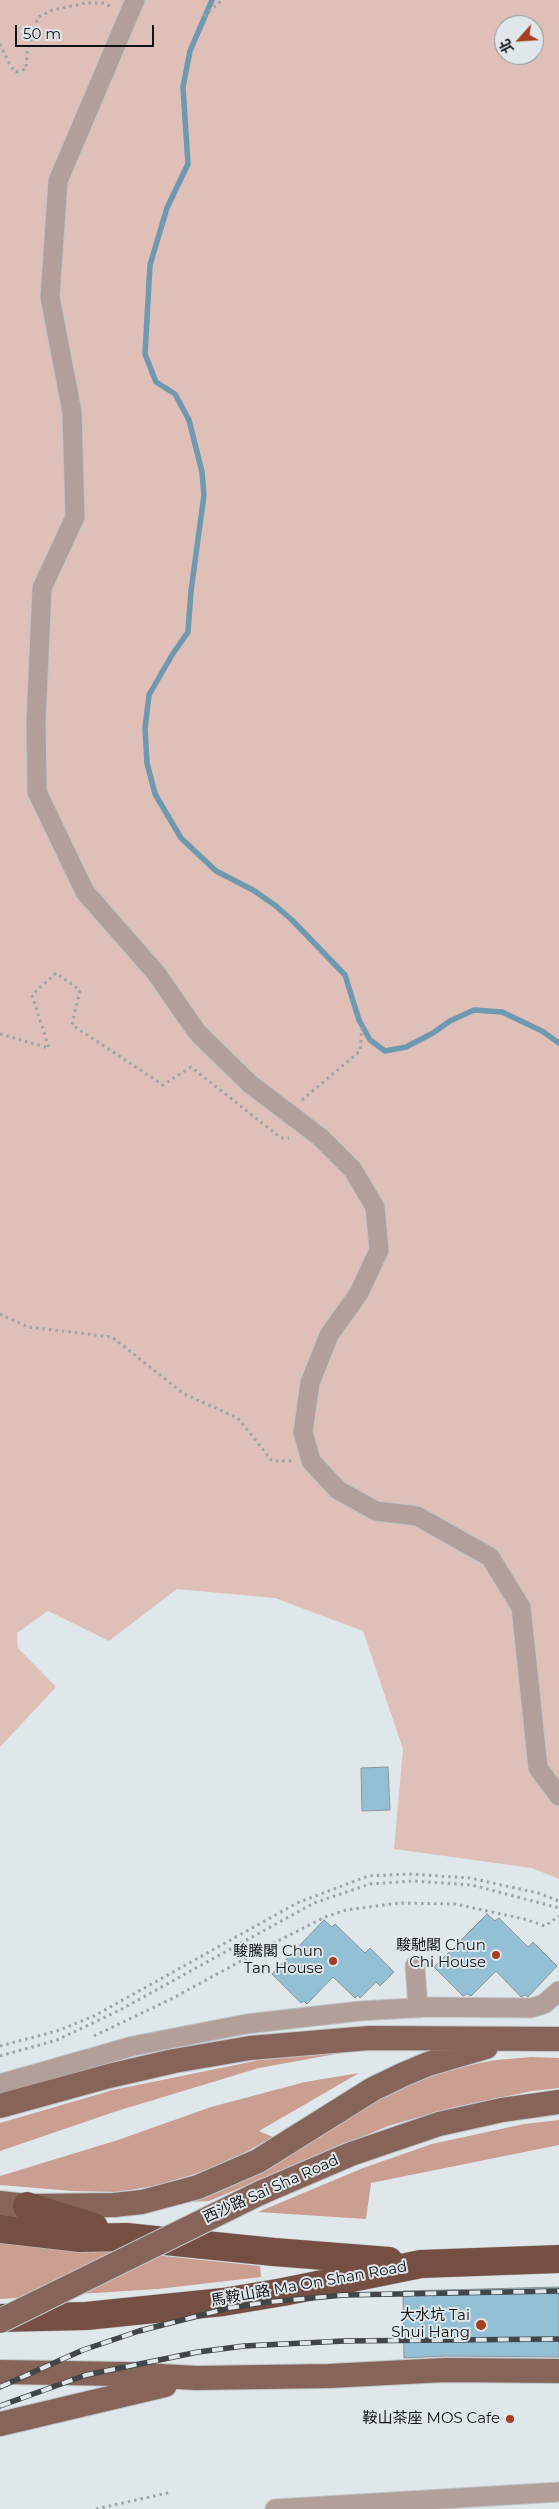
<!DOCTYPE html>
<meta charset="utf-8">
<style>
body{margin:0}
#map{position:relative;width:559px;height:2509px;overflow:hidden;background:#dfe7eb;font-family:Montserrat,"Noto Sans TC",sans-serif}
canvas{display:block}
.north{position:absolute;left:494px;top:15px;width:50px;height:50px;box-sizing:border-box;background:#dfe7eb;border:1px solid #8c9295;border-radius:50%;rotate:244deg;font-size:14px;font-weight:700;line-height:20px;text-align:center;color:#101314}
.north::after{content:'';display:block;margin:auto;width:18px;height:22px;background:#a63e21;clip-path:polygon(50% 0,100% 100%,50% 72%,0 100%)}
.scale{position:absolute;left:15px;top:25px;width:139px;height:22px;box-sizing:border-box;border:2px solid #101314;border-top:0;padding-left:6px;font-size:15px;line-height:18px;white-space:nowrap;color:#101314;-webkit-text-stroke:4px #dfe7eb;paint-order:stroke}
</style>
<div id="map">
<canvas width="559" height="2509"></canvas>
<div class="north">北</div>
<div class="scale">50 m</div>
</div>
<script>
const ctx = document.querySelector('canvas').getContext('2d');
ctx.lineJoin = 'round';
function fill(path, color) { ctx.fillStyle = color; ctx.fill(path, 'evenodd'); }
const shape = rows => new Path2D(rows.map(r => 'M' + r).join(''));
function stroke(path, color, width, dash) { ctx.strokeStyle = color; ctx.lineWidth = width; ctx.lineCap = dash ? 'butt' : 'round'; ctx.setLineDash(dash || []); ctx.stroke(path); }
function label(font, color, halo, rows, align = 'center') {
  ctx.font = font + ' Montserrat,"Noto Sans TC",sans-serif'; ctx.lineWidth = 4; ctx.setLineDash([]); ctx.textBaseline = 'middle'; ctx.strokeStyle = halo; ctx.fillStyle = color; for (const [text, x, y, turn = 0] of rows) {
    ctx.save(); ctx.translate(x, y); ctx.rotate((+turn || 0) * Math.PI / 180); ctx.textAlign = isNaN(turn) ? turn : align; if (halo) ctx.strokeText(text, 0, 0); ctx.fillText(text, 0, 0); ctx.restore();
  }
}
const green = shape([
 [0,0,559,0,559,1879,532,1868,394,1849,403,1749,363,1631,275,1598,177,1589,109,1641,48,1611,17,1633,18,1648,56,1687,0,1747],
 [504,25,534,25,534,55,504,55]
]);
const forest = shape([
 [358,2050,259,2068,117,2111,0,2151,0,2123,113,2090,260,2060],
 [532,2057,559,2058,559,2088,532,2091,455,2107,388,2126,209,2201,187,2202,413,2081,454,2068,496,2060],
 [359,2073,259,2131,273,2137,239,2156,198,2173,159,2185,118,2192,73,2191,0,2185,0,2176,118,2140,211,2107,305,2082],
 [559,2120,559,2145,371,2183,366,2219,258,2212,363,2168,432,2144,524,2124],
 [0,2239,260,2266,261,2277,158,2289,0,2299]
]);
const stream = shape([
 [212,0,190,51,183,87,188,164,167,208,150,265,145,354,156,382,175,394,189,420,202,472,204,495,191,591,188,632,172,655,149,695,145,728,147,763,155,794,181,838,216,871,253,890,276,906,293,921,345,975,359,1020,370,1040,385,1051,406,1047,433,1033,450,1021,474,1010,502,1012,542,1031,559,1043]
]);
const building = shape([
 [388,1767,390,1810,362,1811,361,1768,388,1767],
 [487,1914,495,1921,499,1918,528,1947,533,1942,557,1966,528,1997,525,1995,521,1997,496,1971,471,1996,467,1994,463,1996,434,1967,487,1914],
 [324,1920,332,1927,335,1924,365,1953,370,1948,394,1972,380,1986,376,1982,360,1998,358,1995,355,1998,333,1977,307,2004,304,2001,301,2003,272,1974,324,1920],
 [559,2287,559,2357,445,2356,404,2358,403,2291,559,2287]
]);
const path = shape([
 [204,16,222,0],
 [0,44,11,67,16,72,26,69,27,52,38,17,53,10,86,3,105,3,112,8],
 [0,1034,49,1048,32,995,56,973,80,990,72,1025,163,1085,191,1067,281,1138,289,1138],
 [302,1100,360,1051,362,1025],
 [0,1314,28,1327,112,1337,184,1394,238,1418,272,1461,293,1461],
 [94,2036,173,1998,272,1944,325,1917,346,1910,399,1903,455,1904,524,1919,545,1926,559,1916],
 [0,2046,57,2031,94,2016,297,1903,368,1876,409,1874,470,1878,538,1893,559,1901],
 [0,2056,57,2040,118,2011,314,1903,370,1884,414,1881,472,1885,559,1908],
 [96,2509,172,2492]
]);
const minor = shape([
 [135,0,58,181,50,297,72,412,75,517,42,588,36,721,37,792,85,892,156,973,197,1032,250,1084,320,1137,353,1170,375,1207,379,1250,359,1293,329,1335,310,1383,303,1432,311,1461,338,1490,376,1511,417,1516,490,1557,521,1607,538,1768,559,1796],
 [415,1966,418,2008],
 [0,2084,133,2046,246,2024,360,2011,429,2007,531,2008,544,2004,559,1991],
 [275,2509,559,2492]
]);
const major = shape([
 [0,2106,109,2076,174,2061,250,2048,369,2038,559,2039],
 [260,2193,351,2154,439,2124,502,2110,559,2102],
 [0,2203,27,2206,114,2205,142,2202,198,2187,258,2161,373,2089,402,2075,428,2064,486,2047],
 [0,2372,126,2374,196,2378,329,2376,445,2370,559,2371],
 [0,2424,165,2385]
]);
const highway = shape([
 [27,2206,94,2227],
 [0,2229,80,2238,126,2237,274,2252,389,2261],
 [0,2318,86,2316,223,2302,283,2292,421,2264,559,2259]
]);
const rail = shape([
 [0,2387,83,2350,139,2331,229,2308,268,2302,344,2295,559,2291],
 [0,2406,86,2375,198,2352,244,2346,344,2341,559,2339]
]);
const majorBridge = shape([
 [0,2321,260,2193]
]);
const markers = [
 [496,1955,5,"#a63e21"],
 [333,1961,5,"#a63e21"],
 [481,2325,6,"#a63e21"],
 [510,2419,5,"#a63e21"]
];
const poiNames = [
 ["駿馳閣 Chun",486,1946],
 ["Chi House",486,1963],
 ["駿騰閣 Chun",323,1952],
 ["Tan House",323,1969],
 ["大水坑 Tai",470,2316],
 ["Shui Hang",470,2333],
 ["鞍山茶座 MOS Cafe",500,2419]
];
const streetNames = [
 ["西沙路 Sai Sha Road",271,2189,-24],
 ["馬鞍山路 Ma On Shan Road",309,2284,-10]
];
fill(green, '#dfc0b8');
fill(forest, '#cb9e92');
stroke(stream, '#6e99af', 5.5);
fill(building, '#94c0d6');
stroke(building, '#8d9497', 1);
stroke(minor, '#bec5c9', 21);
stroke(major, '#bec5c9', 26);
stroke(highway, '#bec5c9', 29);
stroke(path, '#9da3a6', 3, [2.5, 4]);
stroke(minor, '#b39f99', 19);
stroke(major, '#87645a', 24);
stroke(highway, '#764f44', 28);
stroke(rail, '#424648', 5.5);
stroke(rail, '#dfe7eb', 4, [11]);
stroke(majorBridge, '#bec5c9', 26, []);
stroke(majorBridge, '#87645a', 24);
for (const [x, y, r, color] of markers) { const dot = new Path2D(); dot.arc(x, y, r, 0, 2 * Math.PI); ctx.fillStyle = color; ctx.fill(dot); stroke(dot, '#dfe7eb', 2); }
label('15px', '#101314', '#dfe7eb', poiNames, 'right');
label('15px', '#101314', '#dfe7eb', streetNames);
</script>
